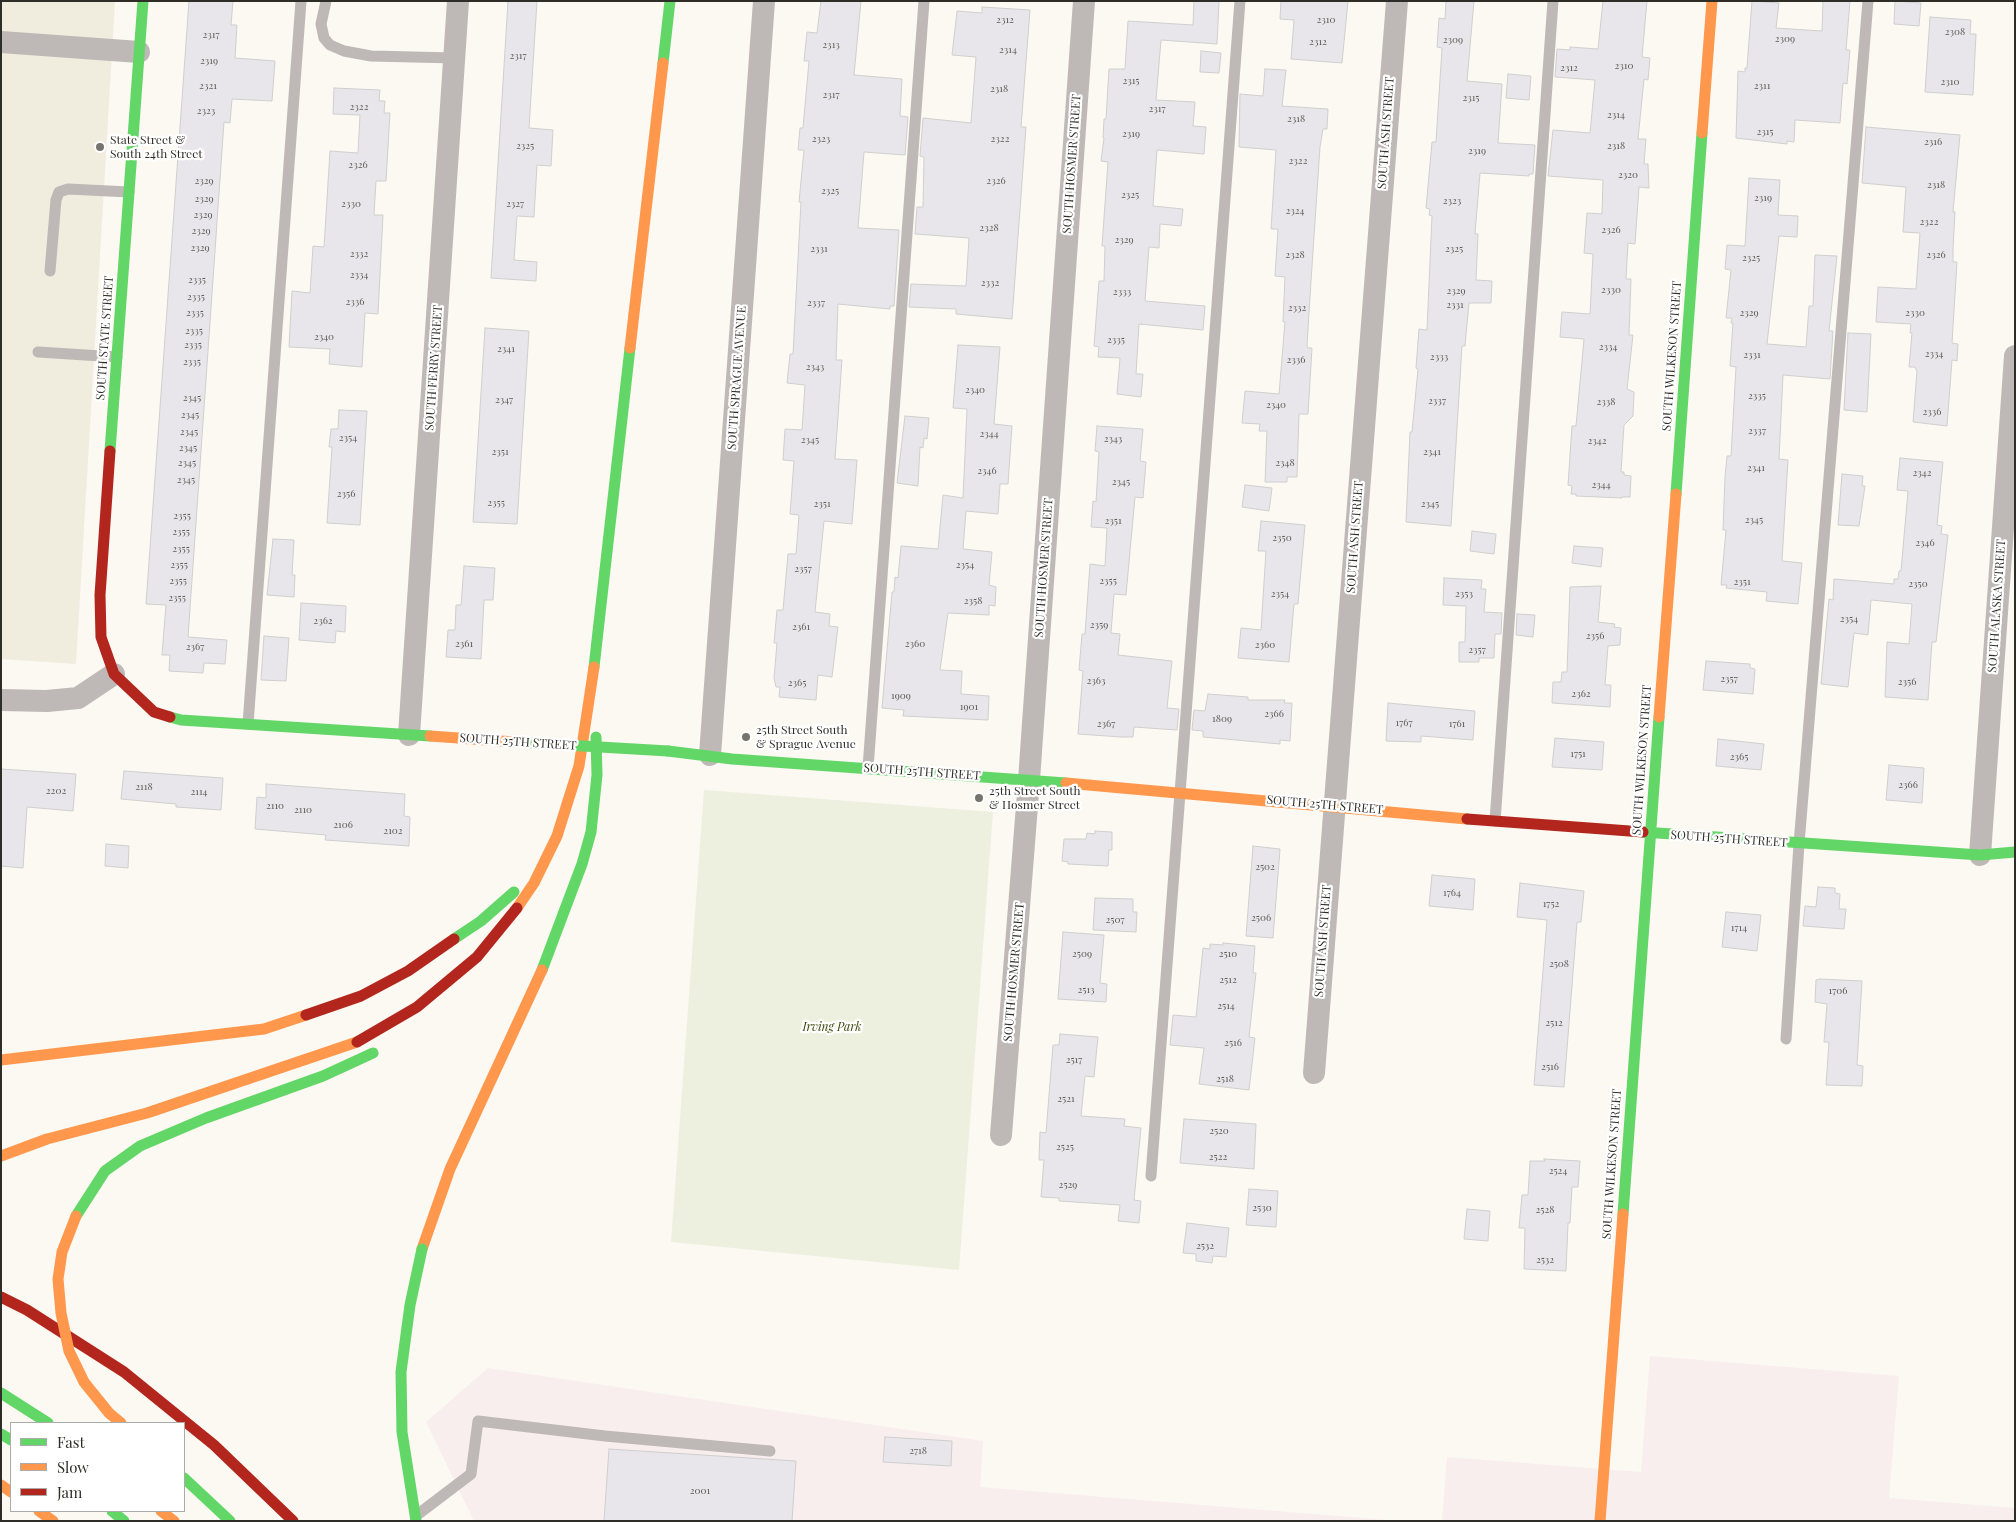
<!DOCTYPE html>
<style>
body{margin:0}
#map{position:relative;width:2016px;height:1522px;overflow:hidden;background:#fbf9f2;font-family:"Playfair Display",serif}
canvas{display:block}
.frame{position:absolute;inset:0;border:2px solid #2e2d28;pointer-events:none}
.legend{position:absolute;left:10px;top:1422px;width:175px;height:90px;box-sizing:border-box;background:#fff;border:1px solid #ababa9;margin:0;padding:6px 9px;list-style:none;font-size:15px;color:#2e2d28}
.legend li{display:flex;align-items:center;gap:10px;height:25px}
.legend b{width:25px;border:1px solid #ababa9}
</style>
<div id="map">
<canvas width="2016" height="1522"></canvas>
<div class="frame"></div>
<ul class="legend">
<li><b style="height:6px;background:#63d668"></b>Fast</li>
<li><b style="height:6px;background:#ff974d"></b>Slow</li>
<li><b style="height:6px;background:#b3261e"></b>Jam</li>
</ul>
</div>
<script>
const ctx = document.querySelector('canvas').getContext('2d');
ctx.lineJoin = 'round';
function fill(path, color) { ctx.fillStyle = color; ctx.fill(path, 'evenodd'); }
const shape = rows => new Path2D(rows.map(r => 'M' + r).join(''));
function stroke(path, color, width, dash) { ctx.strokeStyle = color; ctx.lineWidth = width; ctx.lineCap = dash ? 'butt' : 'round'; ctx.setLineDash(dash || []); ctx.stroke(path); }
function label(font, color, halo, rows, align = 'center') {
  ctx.font = font + ' "Playfair Display",serif'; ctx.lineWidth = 4.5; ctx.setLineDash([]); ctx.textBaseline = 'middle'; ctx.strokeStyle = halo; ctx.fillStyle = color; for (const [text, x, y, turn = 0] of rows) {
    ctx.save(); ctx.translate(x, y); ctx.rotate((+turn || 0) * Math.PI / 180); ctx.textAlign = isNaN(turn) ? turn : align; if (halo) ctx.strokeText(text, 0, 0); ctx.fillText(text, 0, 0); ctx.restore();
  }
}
const built = shape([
 [1,1,115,1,76,664,1,659]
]);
const industrial = shape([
 [1650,1356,1899,1376,1889,1498,2015,1508,2015,1521,1442,1521,1447,1457,1641,1472],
 [488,1368,983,1441,980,1487,1400,1521,474,1521,426,1422]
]);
const green = shape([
 [704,790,993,812,959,1270,671,1242]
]);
const building = shape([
 [189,1,233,1,231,25,237,25,235,58,275,61,272,101,232,99,230,123,224,122,188,637,227,640,225,664,204,663,203,673,169,671,170,655,162,655,166,605,146,604,189,1],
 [508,1,537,1,529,128,553,130,551,166,537,165,534,217,517,216,514,260,537,262,536,281,491,278,508,1],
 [821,1,861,1,854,75,902,79,900,116,908,117,905,155,864,152,858,228,899,230,894,306,890,306,890,309,838,304,836,360,842,360,835,459,857,460,852,524,824,521,815,612,830,614,829,626,838,627,832,677,818,675,816,700,779,697,780,687,776,687,774,678,777,643,774,643,777,610,783,610,788,554,796,554,799,515,790,514,794,461,783,460,785,429,802,430,805,385,787,383,790,354,793,354,801,202,799,202,804,150,798,150,800,128,803,128,809,61,804,61,807,32,817,33,821,1],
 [1194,1,1219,1,1217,44,1161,40,1156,100,1195,102,1193,126,1206,127,1204,154,1157,150,1153,206,1183,209,1181,226,1160,224,1159,248,1149,247,1145,301,1205,306,1203,330,1139,324,1136,374,1143,374,1141,397,1117,394,1120,358,1098,357,1099,347,1094,346,1099,281,1104,281,1105,246,1102,246,1108,162,1101,161,1104,138,1103,138,1104,119,1106,119,1109,69,1125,69,1128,21,1193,25,1194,1],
 [1281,1,1348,1,1342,63,1291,59,1294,20,1280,19,1281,1],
 [1446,1,1474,1,1467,81,1502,84,1498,143,1535,145,1533,174,1529,174,1529,176,1480,173,1475,234,1478,234,1476,280,1492,281,1491,303,1469,303,1465,346,1462,346,1451,526,1406,522,1410,432,1412,432,1418,369,1416,368,1419,329,1427,330,1432,216,1429,215,1430,209,1426,208,1432,142,1436,142,1442,48,1437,47,1439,18,1445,19,1446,1],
 [1603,1,1647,1,1642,57,1650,58,1648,80,1644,79,1638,139,1646,139,1644,164,1648,164,1649,188,1639,187,1635,244,1628,243,1626,279,1631,279,1629,335,1633,335,1627,389,1634,392,1633,416,1624,425,1621,472,1624,472,1624,475,1631,476,1630,497,1622,497,1622,498,1576,496,1576,494,1571,494,1572,486,1568,485,1572,426,1576,426,1584,339,1560,337,1562,312,1590,314,1593,254,1584,253,1587,213,1602,214,1603,180,1548,176,1553,130,1590,133,1595,80,1555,77,1557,49,1570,50,1570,47,1598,49,1603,1],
 [1752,1,1779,3,1776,28,1822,31,1823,1,1850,1,1846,50,1850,50,1847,84,1843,83,1840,123,1795,120,1794,142,1787,141,1787,144,1736,138,1738,71,1745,72,1745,68,1747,68,1752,1],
 [1895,1,1921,3,1919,26,1894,24,1895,1],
 [982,7,1030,10,1021,127,1026,127,1012,319,956,314,956,309,909,307,911,284,966,286,969,238,915,234,917,207,923,207,924,157,920,156,923,118,971,123,976,57,952,55,957,11,982,13,982,7],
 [1930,17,1971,20,1970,34,1976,34,1973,95,1925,92,1930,17],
 [1201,51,1221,53,1219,73,1200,72,1201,51],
 [1265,69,1286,70,1282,106,1328,109,1327,129,1323,129,1320,147,1311,281,1307,345,1308,348,1312,348,1308,414,1299,414,1297,477,1287,477,1287,482,1265,482,1267,431,1259,431,1260,424,1242,423,1245,391,1279,394,1285,322,1283,322,1285,277,1275,276,1278,229,1271,229,1276,150,1239,147,1240,94,1263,96,1265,69],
 [1508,74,1531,76,1529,100,1506,98,1508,74],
 [334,88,380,90,379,101,385,101,384,113,390,113,386,181,376,181,374,215,383,215,378,314,365,313,362,367,329,364,330,349,289,347,292,291,310,293,313,246,324,247,330,151,358,153,360,115,333,114,334,88],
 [1866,127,1960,135,1953,212,1955,212,1953,249,1953,262,1957,262,1952,343,1958,344,1957,361,1952,360,1947,426,1913,422,1917,371,1915,367,1909,367,1912,333,1910,333,1911,324,1876,322,1878,287,1916,289,1920,233,1903,232,1906,187,1862,183,1866,127],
 [1749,178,1780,180,1778,215,1798,216,1797,237,1779,236,1767,344,1806,347,1809,306,1813,306,1815,255,1837,256,1829,331,1833,331,1830,379,1783,375,1779,459,1788,460,1782,561,1802,563,1798,604,1766,601,1767,592,1726,588,1727,585,1721,585,1726,530,1723,530,1725,477,1727,456,1731,456,1736,367,1730,366,1733,323,1731,323,1732,318,1726,318,1731,270,1725,269,1727,245,1745,246,1749,178],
 [485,328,529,331,517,524,473,522,485,328],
 [1848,333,1871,334,1867,412,1844,410,1848,333],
 [958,345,1000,347,994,424,1012,426,1008,484,1000,484,998,514,966,511,963,549,992,552,989,585,996,587,995,606,989,605,989,615,948,613,940,670,962,671,961,694,989,696,988,720,903,716,904,710,882,708,892,592,894,592,895,577,898,578,901,546,938,549,943,495,963,498,967,409,953,408,958,345],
 [339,410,367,411,360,525,327,523,332,447,329,447,331,429,338,429,339,410],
 [905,416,929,418,927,439,924,438,923,448,920,447,918,486,897,483,905,416],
 [1097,426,1143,429,1140,461,1146,462,1143,498,1135,497,1126,595,1114,594,1111,633,1120,634,1118,655,1172,661,1167,708,1179,709,1177,730,1134,727,1133,737,1121,737,1078,734,1083,671,1079,670,1082,634,1085,634,1090,564,1105,566,1107,528,1091,527,1093,501,1096,502,1099,452,1095,451,1097,426],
 [1900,458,1943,462,1937,525,1942,526,1941,534,1948,535,1936,642,1932,642,1928,700,1885,697,1887,642,1909,644,1912,604,1871,600,1868,635,1854,633,1848,687,1821,684,1829,599,1833,600,1834,579,1894,584,1894,579,1898,579,1899,571,1901,571,1908,491,1897,490,1900,458],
 [1842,474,1863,476,1862,486,1865,486,1859,526,1838,525,1842,474],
 [1245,485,1272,488,1269,511,1242,507,1245,485],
 [1261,521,1305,525,1298,604,1294,604,1289,662,1238,658,1241,628,1261,630,1266,551,1258,551,1261,521],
 [1472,531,1496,534,1494,554,1470,551,1472,531],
 [273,539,294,540,292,575,295,575,294,597,267,595,273,539],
 [1574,546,1603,548,1601,567,1572,563,1574,546],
 [464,566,495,568,493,600,484,600,481,659,446,657,448,630,455,630,456,605,461,605,464,566],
 [1444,578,1482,580,1481,589,1486,589,1484,612,1502,613,1501,634,1495,634,1494,658,1479,658,1479,662,1459,662,1459,642,1465,642,1466,606,1443,605,1444,578],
 [1601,586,1598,622,1615,624,1614,627,1621,628,1620,645,1608,646,1605,685,1611,685,1610,707,1552,703,1553,682,1561,682,1562,672,1567,672,1570,587,1601,586],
 [301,603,346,606,345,632,336,631,335,643,299,640,301,603],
 [1517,614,1535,615,1533,637,1516,635,1517,614],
 [264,636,289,638,286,681,261,680,264,636],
 [1706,661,1750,664,1750,668,1755,669,1753,694,1703,690,1706,661],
 [1208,694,1248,697,1248,700,1285,700,1284,703,1292,703,1290,741,1280,740,1280,744,1203,737,1203,731,1192,730,1194,710,1205,711,1208,694],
 [1388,703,1475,711,1473,740,1421,736,1421,742,1386,741,1388,703],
 [1555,738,1604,742,1602,770,1552,767,1555,738],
 [1718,739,1764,744,1761,770,1716,766,1718,739],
 [1889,765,1924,768,1922,803,1886,800,1889,765],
 [1,769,76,774,73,811,27,807,23,868,1,866,1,769],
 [124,771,223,778,221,810,176,807,176,804,121,799,124,771],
 [266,784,405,794,404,816,410,817,409,846,325,840,326,835,255,829,257,797,266,798,266,784],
 [1095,831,1112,832,1112,850,1109,850,1108,866,1068,864,1068,862,1062,861,1064,839,1086,839,1087,833,1095,834,1095,831],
 [106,844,129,846,128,868,105,866,106,844],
 [1253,846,1280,849,1273,938,1246,936,1253,846],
 [1432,875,1475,879,1473,910,1429,906,1432,875],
 [1520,883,1584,891,1581,922,1577,922,1564,1087,1534,1085,1547,920,1517,917,1520,883],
 [1818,887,1835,888,1835,893,1840,894,1839,909,1846,909,1844,929,1803,926,1805,906,1816,907,1818,887],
 [1095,898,1133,899,1133,912,1137,912,1136,932,1093,930,1095,898],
 [1726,912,1761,915,1757,951,1722,947,1726,912],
 [1063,932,1104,935,1100,983,1107,984,1106,1002,1058,999,1063,932],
 [1223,943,1255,946,1253,973,1256,973,1249,1037,1255,1038,1249,1090,1199,1084,1204,1048,1170,1045,1173,1015,1196,1017,1203,948,1210,949,1210,944,1223,945,1223,943],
 [1820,979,1862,981,1857,1065,1863,1066,1862,1086,1826,1085,1829,1042,1824,1042,1827,1004,1815,1002,1816,980,1820,979],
 [1060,1034,1098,1037,1094,1077,1085,1076,1081,1116,1125,1119,1124,1126,1141,1128,1134,1200,1141,1201,1139,1223,1118,1221,1120,1205,1059,1201,1059,1198,1041,1197,1044,1160,1039,1160,1040,1132,1046,1133,1053,1045,1059,1045,1060,1034],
 [1184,1119,1256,1124,1254,1169,1180,1163,1184,1119],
 [1544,1159,1580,1161,1578,1187,1572,1187,1570,1223,1568,1223,1566,1271,1524,1269,1525,1228,1519,1228,1522,1195,1528,1195,1530,1161,1545,1161,1544,1159],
 [1249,1189,1278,1191,1276,1227,1246,1225,1249,1189],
 [1467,1209,1490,1211,1488,1241,1464,1239,1467,1209],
 [1187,1223,1229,1228,1226,1257,1213,1256,1212,1263,1196,1261,1196,1254,1183,1253,1187,1223],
 [885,1437,952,1441,951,1466,883,1462,885,1437],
 [609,1449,796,1461,792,1521,604,1521,609,1449]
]);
const lane = shape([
 [326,1,321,24,324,38,330,45,344,51,371,56,455,58],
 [50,271,56,200,59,192,68,189,129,192],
 [38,352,117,357],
 [248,724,301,1],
 [868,768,924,1],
 [1495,821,1553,1],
 [1786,1039,1799,844,1868,1],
 [1151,1176,1240,1],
 [417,1515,471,1474,478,1421,605,1436,770,1451]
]);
const street = shape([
 [1,42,139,52],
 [1,700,47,701,78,698,114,674],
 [409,735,458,1],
 [710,755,764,1],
 [1980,855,2015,356],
 [1314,1073,1397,1],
 [1001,1135,1029,780,1084,1]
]);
const fast = shape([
 [663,63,670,1],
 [110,451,143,1],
 [1676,494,1702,133],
 [594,667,630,348],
 [170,717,181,720,430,736],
 [668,751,732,759,1066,783],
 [1643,832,1980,855,2015,852],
 [454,939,481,921,514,892],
 [542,970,582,864,591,832,597,775,596,737],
 [1623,1214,1659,717],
 [76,1216,105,1171,140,1146,206,1118,323,1076,373,1053],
 [1,1393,48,1423],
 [1,1434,11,1440],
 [184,1478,230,1521],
 [112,1511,124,1521]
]);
const slow = shape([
 [1702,133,1712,1],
 [630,348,663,63],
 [1659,717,1676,494],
 [430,736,515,742],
 [1066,783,1467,819],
 [517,908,534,883,557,836,579,766,594,667],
 [1,1060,264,1029,306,1015],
 [1,1156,47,1139,147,1113,357,1042],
 [422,1249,450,1169,542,970],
 [1,1485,11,1492],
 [39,1511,53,1521],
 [161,1511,174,1521],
 [1600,1521,1623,1214]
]);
const jam = shape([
 [110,451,100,595,101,637,114,674,154,712,170,717],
 [1467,819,1643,832],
 [306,1015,361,996,408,971,454,939],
 [357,1042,417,1007,477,957,517,908],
 [1,1297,27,1310,124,1372,214,1445,293,1521]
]);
const fastBridge = shape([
 [515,742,668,751],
 [416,1521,402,1432,401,1372,410,1305,422,1249]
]);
const slowBridge = shape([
 [76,1216,62,1252,58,1279,61,1313,69,1351,84,1382,109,1413,121,1423]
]);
const markers = [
 [100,147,5,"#76746f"],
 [746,737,5,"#76746f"],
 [979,798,5,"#76746f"]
];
const numberNames = [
 ["2312",1005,20],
 ["2310",1326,20],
 ["2308",1955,32],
 ["2317",211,35],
 ["2309",1785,39],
 ["2309",1453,40],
 ["2312",1318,42],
 ["2313",831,45],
 ["2314",1008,50],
 ["2317",518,56],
 ["2319",209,61],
 ["2310",1624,66],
 ["2312",1569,68],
 ["2315",1131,81],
 ["2310",1950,82],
 ["2321",208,86],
 ["2311",1762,86],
 ["2318",999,89],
 ["2317",831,95],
 ["2315",1471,98],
 ["2322",359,107],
 ["2317",1157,109],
 ["2323",206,111],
 ["2314",1616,115],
 ["2318",1296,119],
 ["2315",1765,132],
 ["2319",1131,134],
 ["2323",821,139],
 ["2322",1000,139],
 ["2316",1933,142],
 ["2325",525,146],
 ["2318",1616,146],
 ["2319",1477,151],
 ["2322",1298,161],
 ["2326",358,165],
 ["2320",1628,175],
 ["2329",204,181],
 ["2326",996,181],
 ["2318",1936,185],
 ["2325",830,191],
 ["2325",1130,195],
 ["2319",1763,198],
 ["2329",204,199],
 ["2323",1452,201],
 ["2330",351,204],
 ["2327",515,204],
 ["2324",1295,211],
 ["2329",203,215],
 ["2322",1929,222],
 ["2328",989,228],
 ["2326",1611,230],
 ["2329",201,231],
 ["2329",1124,240],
 ["2329",200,248],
 ["2331",819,249],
 ["2325",1454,249],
 ["2332",359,254],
 ["2328",1295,255],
 ["2326",1936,255],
 ["2325",1751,258],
 ["2334",359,275],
 ["2335",197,280],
 ["2332",990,283],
 ["2330",1611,290],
 ["2329",1456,291],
 ["2333",1122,292],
 ["2335",196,297],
 ["2336",355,302],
 ["2337",816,303],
 ["2331",1455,305],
 ["2332",1297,308],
 ["2335",195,313],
 ["2329",1749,313],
 ["2330",1915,313],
 ["2335",194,331],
 ["2340",324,337],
 ["2335",1116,340],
 ["2335",193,345],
 ["2334",1608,347],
 ["2341",506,349],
 ["2334",1934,354],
 ["2331",1752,355],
 ["2333",1439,357],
 ["2336",1296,360],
 ["2335",192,362],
 ["2343",815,367],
 ["2340",975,390],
 ["2335",1757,396],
 ["2345",192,398],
 ["2347",504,400],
 ["2337",1437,401],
 ["2338",1606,402],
 ["2340",1276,405],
 ["2336",1932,412],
 ["2345",190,415],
 ["2337",1757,431],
 ["2345",189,432],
 ["2344",989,434],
 ["2354",348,438],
 ["2343",1113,439],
 ["2345",810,440],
 ["2342",1597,441],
 ["2345",188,448],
 ["2351",500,452],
 ["2341",1432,452],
 ["2345",187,463],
 ["2348",1285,463],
 ["2341",1756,468],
 ["2346",987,471],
 ["2342",1922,473],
 ["2345",186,480],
 ["2345",1121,482],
 ["2344",1601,485],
 ["2356",346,494],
 ["2355",496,503],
 ["2351",822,504],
 ["2345",1430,504],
 ["2355",182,516],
 ["2345",1754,520],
 ["2351",1113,521],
 ["2355",181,532],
 ["2350",1282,538],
 ["2346",1925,543],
 ["2355",181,549],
 ["2355",179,565],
 ["2354",965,565],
 ["2357",803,569],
 ["2355",178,581],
 ["2355",1108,581],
 ["2351",1742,582],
 ["2350",1918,584],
 ["2354",1280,594],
 ["2353",1464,594],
 ["2355",177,598],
 ["2358",973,601],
 ["2354",1849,619],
 ["2362",323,621],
 ["2359",1099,625],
 ["2361",801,627],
 ["2356",1595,636],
 ["2361",464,644],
 ["2360",915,644],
 ["2360",1265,645],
 ["2367",195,647],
 ["2357",1477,650],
 ["2357",1729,679],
 ["2363",1096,681],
 ["2356",1907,682],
 ["2365",797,683],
 ["2362",1581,694],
 ["1909",901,696],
 ["1901",969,707],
 ["2366",1274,714],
 ["1809",1222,719],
 ["1767",1404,723],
 ["2367",1106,724],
 ["1761",1457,724],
 ["1751",1578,754],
 ["2365",1739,757],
 ["2366",1908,785],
 ["2118",144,787],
 ["2202",56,791],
 ["2114",199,792],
 ["2110",275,806],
 ["2110",303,810],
 ["2106",343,825],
 ["2102",393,831],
 ["2502",1265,867],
 ["1764",1452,893],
 ["1752",1551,904],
 ["2506",1261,918],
 ["2507",1115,920],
 ["1714",1739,928],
 ["2509",1082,954],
 ["2510",1228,954],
 ["2508",1559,964],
 ["2512",1228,980],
 ["2513",1086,990],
 ["1706",1838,991],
 ["2514",1226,1006],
 ["2512",1554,1023],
 ["2516",1233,1043],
 ["2517",1074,1060],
 ["2516",1550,1067],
 ["2518",1225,1079],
 ["2521",1066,1099],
 ["2520",1219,1131],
 ["2525",1065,1147],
 ["2522",1218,1157],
 ["2524",1558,1171],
 ["2529",1068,1185],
 ["2530",1262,1208],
 ["2528",1545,1210],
 ["2532",1205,1246],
 ["2532",1545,1260],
 ["2718",918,1451],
 ["2001",700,1491]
];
const streetNames = [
 ["SOUTH ASH STREET",1386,133,-86],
 ["SOUTH HOSMER STREET",1072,164,-86],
 ["SOUTH STATE STREET",105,338,-86],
 ["SOUTH WILKESON STREET",1672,356,-86],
 ["SOUTH FERRY STREET",434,368,-86],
 ["SOUTH SPRAGUE AVENUE",737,378,-86],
 ["SOUTH ASH STREET",1355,537,-86],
 ["SOUTH HOSMER STREET",1044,568,-86],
 ["SOUTH ALASKA STREET",1997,606,-86],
 ["SOUTH 25TH STREET",518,742,4],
 ["SOUTH WILKESON STREET",1642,760,-86],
 ["SOUTH 25TH STREET",922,772,4],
 ["SOUTH 25TH STREET",1325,805,5],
 ["SOUTH 25TH STREET",1729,839,4],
 ["SOUTH ASH STREET",1323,941,-86],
 ["SOUTH HOSMER STREET",1014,972,-85],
 ["SOUTH WILKESON STREET",1612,1164,-86]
];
const poiNames = [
 ["State Street &",110,140],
 ["South 24th Street",110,154],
 ["25th Street South",756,730],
 ["& Sprague Avenue",756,744],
 ["25th Street South",989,791],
 ["& Hosmer Street",989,805]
];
const parkNames = [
 ["Irving Park",832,1027]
];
fill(built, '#f0ecde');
fill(industrial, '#f8eeee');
fill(green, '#edf0de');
fill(building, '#e8e6ea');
stroke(building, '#d0cfce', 1);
stroke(lane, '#beb8b6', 11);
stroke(street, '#beb8b6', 22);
stroke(fast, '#63d668', 11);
stroke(slow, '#ff974d', 11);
stroke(jam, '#b3261e', 11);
stroke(fastBridge, '#63d668', 11);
stroke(slowBridge, '#ff974d', 11);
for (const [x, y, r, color] of markers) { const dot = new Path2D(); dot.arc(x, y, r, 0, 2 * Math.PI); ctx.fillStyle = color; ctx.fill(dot); stroke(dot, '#fff', 2); }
label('10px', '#5c5b58', null, numberNames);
label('12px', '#2e2d28', '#fff', streetNames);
label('12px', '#2e2d28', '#fff', poiNames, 'left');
label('italic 12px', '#3d470b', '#fff', parkNames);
</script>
